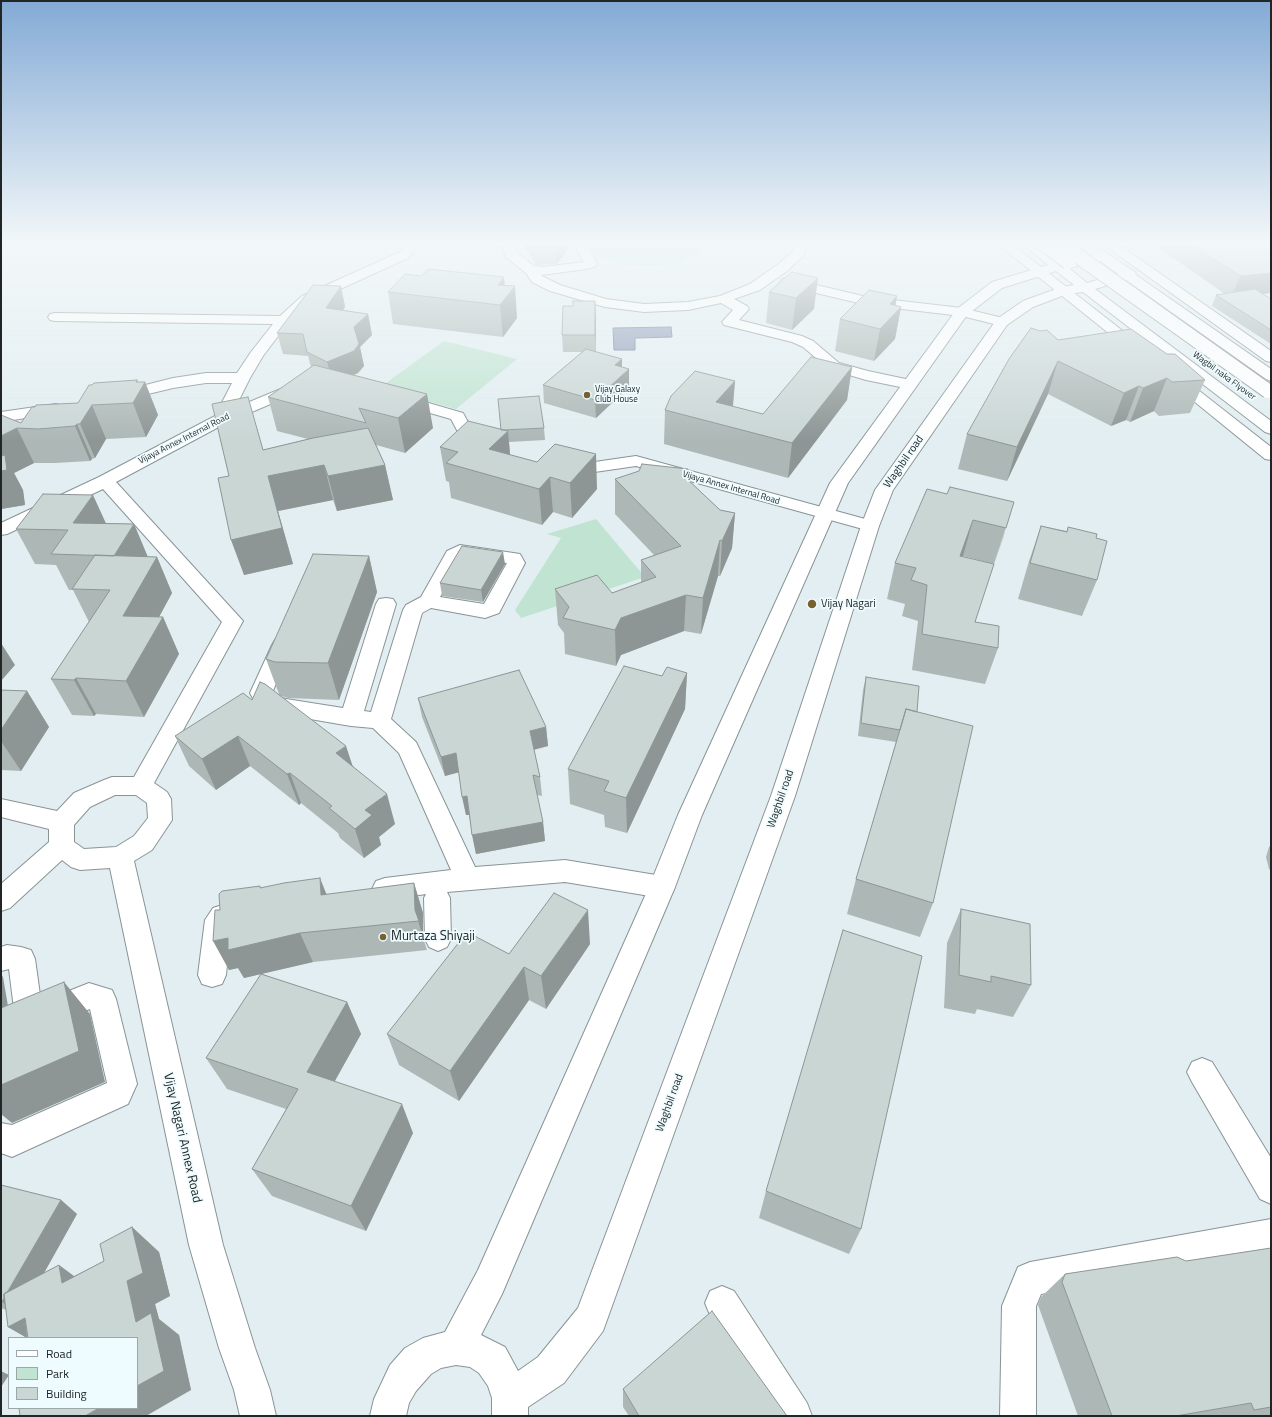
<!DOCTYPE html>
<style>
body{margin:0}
#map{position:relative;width:1272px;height:1417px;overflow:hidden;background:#e2eef1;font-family:"Titillium Web",sans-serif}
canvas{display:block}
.frame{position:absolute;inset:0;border:2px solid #212526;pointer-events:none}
.legend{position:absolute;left:8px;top:1337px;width:130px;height:72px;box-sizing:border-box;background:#effcff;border:1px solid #9da6a8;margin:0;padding:5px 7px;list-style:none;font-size:12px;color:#212526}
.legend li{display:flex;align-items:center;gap:8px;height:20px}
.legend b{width:20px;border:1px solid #9da6a8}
</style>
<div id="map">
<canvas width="1272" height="1417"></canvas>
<div class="frame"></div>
<ul class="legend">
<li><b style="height:5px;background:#fff"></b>Road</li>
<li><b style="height:11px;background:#c1e4d2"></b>Park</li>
<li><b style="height:11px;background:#c9d6d4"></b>Building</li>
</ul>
</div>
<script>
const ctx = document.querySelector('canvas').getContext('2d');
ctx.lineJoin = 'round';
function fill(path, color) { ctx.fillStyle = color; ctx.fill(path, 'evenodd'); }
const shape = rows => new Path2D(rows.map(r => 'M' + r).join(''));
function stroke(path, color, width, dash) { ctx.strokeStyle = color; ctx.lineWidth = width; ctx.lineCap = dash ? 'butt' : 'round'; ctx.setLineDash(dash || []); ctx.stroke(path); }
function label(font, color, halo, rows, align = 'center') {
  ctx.font = font + ' "Titillium Web",sans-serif'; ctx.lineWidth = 3.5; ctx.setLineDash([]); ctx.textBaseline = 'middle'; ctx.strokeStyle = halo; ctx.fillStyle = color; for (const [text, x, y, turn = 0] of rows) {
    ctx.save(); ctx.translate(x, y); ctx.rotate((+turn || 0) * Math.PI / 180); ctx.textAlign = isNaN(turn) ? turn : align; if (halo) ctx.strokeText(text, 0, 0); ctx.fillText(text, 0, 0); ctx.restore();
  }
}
const green = shape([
 [589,242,703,242,704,243,697,254,677,263,650,266,622,264,599,257,588,247],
 [444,341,517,359,456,409,379,388],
 [596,519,645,577,521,618,515,610,561,538,547,534]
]);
const water = shape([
 [671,327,672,337,635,338,635,350,614,350,613,328,671,327]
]);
const minor = shape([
 [407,242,419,242,408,258,312,302,288,323,263,356,250,378,235,408,290,385,300,387,303,390,300,393,292,395,228,422,116,482,243,621,154,783,167,792,171,799,172,820,152,850,134,861,223,1245,255,1348,270,1390,276,1416,240,1416,234,1390,219,1348,189,1245,110,868,80,870,71,867,62,860,10,908,1,911,1,884,49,842,49,829,1,817,1,799,57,811,74,793,104,780,112,777,134,777,222,622,103,489,7,534,1,535,1,523,99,477,215,416,232,383,206,383,173,388,119,401,114,399,111,396,114,393,173,378,206,373,237,373,251,352,273,324,55,321,50,320,48,317,50,314,55,313,280,316,302,296,400,252,407,242],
 [115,795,136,795,147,803,148,818,134,836,116,847,84,849,74,842,74,825,90,807,115,795],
 [507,242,519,242,515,249,517,253,534,266,543,267,584,262,573,242,585,242,597,263,596,266,587,269,541,275,542,276,560,285,606,299,644,304,688,302,720,296,750,284,777,265,793,252,795,242,807,242,803,256,787,271,760,290,734,299,747,306,749,309,739,320,802,336,813,341,839,363,868,371,915,381,918,384,915,387,910,389,866,380,829,369,803,347,792,342,724,325,722,322,733,310,721,303,688,310,644,312,605,307,550,291,532,282,526,273,507,258,503,249,507,242],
 [995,242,1009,242,1142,346,1144,349,1142,352,1137,353,1132,352,995,242],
 [1100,242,1115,242,1271,351,1271,362,1266,361,1100,242],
 [787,278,867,297,962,308,1007,319,1009,322,1007,325,1002,326,962,316,867,305,782,285,780,282,782,279,787,278],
 [1174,373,1179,375,1271,447,1271,460,1265,459,1169,381,1166,378,1169,375,1174,373],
 [401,395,463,413,479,442,486,444,488,448,486,452,480,453,467,449,451,419,395,403,393,400,395,397,401,395],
 [56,404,62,406,64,409,62,412,1,422,1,412,56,404],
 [636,456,876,522,879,526,876,530,870,531,636,466,567,476,561,475,558,471,561,467,567,466,636,456],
 [460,545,520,554,525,563,499,613,485,618,431,608,422,613,391,719,416,742,475,867,565,860,662,876,671,879,675,887,671,895,662,898,565,882,447,892,450,898,451,939,447,947,438,951,429,947,425,939,424,898,426,894,385,900,376,897,372,889,376,881,385,878,451,870,399,753,373,728,351,726,275,713,257,706,250,693,272,645,275,640,282,638,289,640,292,645,272,693,273,694,280,698,343,708,376,604,379,599,386,598,393,599,396,604,364,711,371,712,403,610,406,605,421,597,447,551,460,545],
 [463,557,507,563,484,604,440,597,463,557],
 [222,905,231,908,235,916,231,925,226,975,222,984,212,987,202,984,198,975,205,920,213,908,222,905],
 [7,945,21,947,31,950,35,959,41,1002,89,983,112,990,116,999,137,1084,128,1104,12,1157,1,1153,1,1123,12,1125,107,1083,90,1009,38,1029,28,1025,18,1018,14,1009,9,969,1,971,1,947,7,945],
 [1202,1058,1212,1062,1271,1158,1271,1204,1260,1199,1192,1082,1187,1072,1192,1062,1202,1058],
 [1271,1219,1271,1251,1041,1294,1036,1306,1036,1416,1000,1416,1002,1306,1018,1267,1030,1262,1271,1219],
 [722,1286,734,1291,807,1403,812,1416,773,1416,710,1315,705,1303,710,1291,722,1286]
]);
const major = shape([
 [1020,242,1034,242,1061,262,1092,256,1075,242,1090,242,1135,272,1136,275,1271,369,1271,381,1266,379,1126,280,1095,289,1271,421,1271,434,1265,432,1083,292,1067,294,1033,307,1007,325,893,490,879,526,795,796,603,1331,564,1383,528,1407,528,1416,492,1416,492,1398,488,1386,479,1373,470,1367,456,1365,441,1368,431,1374,416,1391,409,1403,406,1416,370,1416,374,1399,390,1365,405,1348,423,1338,445,1332,478,1270,649,887,678,815,830,483,957,309,992,282,1048,265,1020,242],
 [1100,261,1118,274,1087,283,1069,268,1100,261],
 [1056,271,1074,285,1059,288,1023,301,997,319,875,490,861,526,771,796,578,1308,538,1357,518,1371,505,1347,481,1335,502,1294,675,887,702,815,848,483,967,315,1002,288,1056,271]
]);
const majorBridge = shape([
 [1041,242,1068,262],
 [1058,242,1268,391]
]);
const wall = shape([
 [522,242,572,242,572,243,557,264,536,265],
 [1150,242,1271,242,1271,293,1263,294,1271,299,1271,344,1212,306,1216,295,1225,294],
 [792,272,814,309,792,330,766,323,769,292],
 [505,285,517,318,503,337,393,324,388,292],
 [341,286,345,307,343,310,368,314,372,335,360,347,364,366,358,373,353,375,433,428,405,453,376,445,385,465,393,500,337,511,333,500,278,511,293,564,244,575,229,476,263,450,308,439,277,431,268,397,311,367,308,356,283,354,277,333],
 [595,301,596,352,622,359,622,367,629,387,596,418,544,403,543,385,582,352,563,352,562,335,573,306],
 [895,305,901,307,895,339,874,361,835,351,840,319],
 [1058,340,1167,354,1205,380,1190,413,1159,416,1154,411,1130,422,1126,420,1111,426,1048,394,1007,481,958,469,967,434],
 [852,367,847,400,788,478,664,444,665,410,735,381,733,407,763,414],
 [137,382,145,382,158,415,146,437,106,439,95,458,92,459,90,461,55,463,34,463,14,473,23,490,25,505,1,509,1,415,21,423],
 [544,428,545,440,509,442,510,455,597,489,572,518,553,512,542,525,451,498,449,482,446,481,440,447,501,430],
 [615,479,688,480,720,510,735,513,732,548,720,576,718,576,701,634,684,631,621,655,616,666,565,654,564,633,558,625,555,589,612,593,641,582,641,560,654,555,615,514],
 [947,494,1014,502,994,564,963,556,962,556,976,622,998,648,985,684,912,670,918,621,902,616,905,604,887,599,895,563],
 [106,523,134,524,148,557,157,557,172,593,159,617,163,617,179,654,144,717,96,714,94,716,72,715,51,679,89,622,73,590,69,590,56,565,35,564,16,529],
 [1041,526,1067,531,1068,527,1096,538,1097,580,1082,616,1018,599,1029,561],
 [369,556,377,592,339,700,288,698,281,696,353,766,395,824,379,837,381,845,364,858,340,838,338,833,301,803,299,805,250,766,216,790,189,766,175,736,252,700,279,694,266,659],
 [505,564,483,602,442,596,440,583],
 [687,673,685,709,627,833,605,827,604,815,570,804,568,769,662,676],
 [866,677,917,712,933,903,920,937,847,914,856,879,896,742,858,736,863,690],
 [1,690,27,691,49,727,21,771,1,770],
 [418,698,546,727,548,746,534,750,540,777,542,796,537,795,543,822,545,841,476,854,469,815,466,815,459,772,445,776,422,717],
 [1271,845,1271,871,1269,869,1266,857,1269,847],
 [414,883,423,913,423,938,427,950,313,962,261,974,347,1002,361,1034,335,1081,413,1133,366,1231,272,1196,252,1169,286,1109,227,1089,206,1058,261,974,244,978,238,968,229,970,220,910,261,888,326,895],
 [961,909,1031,985,1013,1017,977,1009,975,1014,944,1008,947,943],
 [590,944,546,1009,529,1000,459,1101,399,1065,387,1034,509,954],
 [1,1185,61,1200,77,1214,44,1273,59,1265,74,1276,104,1261,132,1227,159,1252,170,1296,155,1304,159,1319,179,1335,191,1390,137,1408,27,1338,8,1327,6,1310,1,1308],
 [766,1191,861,1229,849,1254,759,1218],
 [1271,1248,1271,1416,1078,1416,1038,1305,1041,1297,1065,1274,1186,1261],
 [623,1389,787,1416,629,1416,623,1407]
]);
const shadedWall = shape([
 [556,242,572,242,572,243,557,264],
 [1271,273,1271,293,1231,298,1240,276],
 [504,277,506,297,515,286,517,318,503,337,498,285],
 [818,278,814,309,792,330,796,298],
 [341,286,345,307,330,329,326,308],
 [897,296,894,315,901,307,895,339,874,361,880,329,890,304],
 [595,301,596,317,596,352,595,335],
 [368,314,372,335,360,347,364,366,358,373,333,384,327,362,354,327],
 [622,359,622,375,629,369,629,387,596,418,595,400,615,365],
 [1058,361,1048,394,1007,481,1017,447],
 [852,367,847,400,788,478,792,443],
 [1167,378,1154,411,1130,422,1143,388],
 [137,380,140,390,145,382,158,415,146,437,133,403,136,382],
 [735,381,732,414,716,402],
 [1139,386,1126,420,1111,426,1124,393],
 [427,394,433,428,405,453,398,418],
 [92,405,106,439,95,458,80,424],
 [77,424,92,459,90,461,75,426],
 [17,428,34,463,14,473,23,490,25,505,1,509,1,436],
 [508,431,511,466,489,449],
 [596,454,597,489,572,518,570,483],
 [324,465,333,500,278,511,293,564,244,575,231,540,268,476],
 [385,465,393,500,337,511,328,476],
 [688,469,686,504,685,477],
 [550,477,553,512,542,525,539,489],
 [93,495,109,530,73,523],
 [1014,502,1003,538,994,564,1006,528],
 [735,513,732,548,720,576,722,541],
 [973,520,963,556,950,592,960,556],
 [134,524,149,560,114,556],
 [720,540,718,576,701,634,703,598],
 [503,552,505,564,483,602,481,590],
 [369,556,377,592,339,700,328,663],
 [157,557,172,593,140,652,123,616],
 [686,595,684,631,621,655,616,666,615,630,621,618],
 [163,617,179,654,144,717,126,681],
 [1,643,15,665,1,681],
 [687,673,685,709,627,833,626,798],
 [76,678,96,714,94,716,74,680],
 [27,691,49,727,21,771,1,741,1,730],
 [546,727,548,746,532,750,530,731],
 [238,736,250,766,216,790,202,759],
 [346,746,356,776,336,753],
 [456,753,460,772,445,776,441,757],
 [290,773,301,803,299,805,287,774],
 [387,794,395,824,379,837,381,845,364,858,355,829,365,810],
 [467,796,470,815,466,815,462,797],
 [543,822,545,841,476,854,472,835],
 [320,878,332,908,321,895],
 [414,883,423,913,423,938,415,910],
 [588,910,590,944,546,1009,541,976],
 [300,933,313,962,244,978,238,968,229,970,213,941,228,938],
 [524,967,529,1000,459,1101,450,1071],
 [1,974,3,977,15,1047,1,1033],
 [64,982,90,1014,105,1082,12,1123,1,1114,1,1085],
 [347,1002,361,1034,323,1102,307,1072],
 [402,1104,413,1133,366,1231,351,1206],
 [61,1200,77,1214,21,1314,2,1302],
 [132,1227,159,1252,170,1296,155,1304,159,1319,179,1335,191,1390,146,1416,85,1416,99,1408,137,1408,136,1322,127,1281],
 [59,1265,91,1289,62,1283],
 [25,1318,27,1338,8,1327],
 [1,1371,9,1375,1,1387]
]);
const building = shape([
 [1188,242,1271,242,1271,273,1240,276,1188,242],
 [428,269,504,277,498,285,515,286,500,305,388,292,405,274,421,276,428,269],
 [792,272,818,278,796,298,769,292,792,272],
 [313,285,341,286,326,308,368,314,354,327,359,344,354,351,327,362,307,352,303,334,277,333,313,285],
 [1255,289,1271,299,1271,330,1216,295,1255,289],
 [869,290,897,296,890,304,901,307,880,329,840,319,869,290],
 [573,301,595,301,595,335,562,335,563,306,573,306,573,301],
 [1031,328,1040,331,1047,330,1058,340,1131,329,1167,354,1175,354,1205,380,1172,382,1167,378,1143,388,1139,386,1124,393,1058,361,1017,447,967,434,1009,359,1031,328],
 [586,349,622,359,615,365,629,369,595,400,543,385,586,349],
 [811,357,852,367,792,443,665,410,671,396,695,371,735,381,716,402,763,414,811,357],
 [314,365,427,394,398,418,359,408,366,423,268,397,314,365],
 [137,380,136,382,145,382,133,403,92,405,80,424,77,424,75,426,38,429,17,428,1,436,1,415,21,423,32,407,35,407,36,405,78,403,89,385,92,385,94,383,137,380],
 [539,396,544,428,504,430,501,430,498,399,539,396],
 [248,397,263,450,313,438,368,428,385,465,328,476,324,465,268,476,282,528,231,540,218,478,229,476,212,404,248,397],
 [468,421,508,431,489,449,537,462,555,444,596,454,570,483,550,477,539,489,446,463,458,452,440,447,468,421],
 [5,455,7,470,1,471,1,456,5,455],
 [642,464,688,469,685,477,720,510,735,513,722,541,720,540,703,598,686,595,621,618,615,630,563,618,569,607,555,589,597,575,612,593,656,577,641,560,681,546,615,479,639,471,642,464],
 [950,487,1014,502,1006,528,973,520,960,556,994,564,975,622,999,626,998,648,922,634,927,585,911,580,916,568,895,563,927,489,947,494,950,487],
 [43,494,93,495,73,523,134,524,114,556,51,554,68,530,16,529,43,494],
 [1041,526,1067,532,1068,527,1097,534,1096,538,1107,541,1097,580,1030,563,1041,526],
 [462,546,503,552,481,590,440,583,462,546],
 [313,554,369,556,328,663,275,662,266,659,313,554],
 [95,555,157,557,123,616,163,617,126,681,76,678,74,680,51,679,110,590,72,589,95,555],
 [624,666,662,676,667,667,687,673,626,798,604,791,609,781,568,769,624,666],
 [519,670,546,727,530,731,540,777,533,775,543,822,472,835,467,796,462,797,456,753,441,757,418,698,519,670],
 [866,677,919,686,917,712,906,709,900,730,861,723,866,677],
 [260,682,265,684,346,746,336,753,387,794,365,810,372,815,355,829,329,808,332,806,290,773,287,774,238,736,202,759,175,736,243,693,252,700,260,682],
 [1,690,27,691,1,730,1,690],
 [906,709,973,726,933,903,856,879,906,709],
 [320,878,321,895,414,883,415,910,419,921,300,933,228,950,228,938,213,941,215,910,220,910,219,894,222,891,260,886,260,888,284,883,320,878],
 [554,893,588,910,541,976,524,967,450,1071,387,1034,467,932,509,954,554,893],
 [961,909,1030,924,1031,985,991,976,991,982,959,975,961,909],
 [843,930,922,956,861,1229,766,1191,843,930],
 [261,974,347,1002,307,1072,402,1104,351,1206,252,1169,298,1089,206,1058,261,974],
 [64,982,79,1051,1,1085,1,1008,64,982],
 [1,1185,61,1200,8,1291,4,1294,4,1298,2,1302,1,1302,1,1185],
 [132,1227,143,1273,127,1281,136,1322,151,1313,164,1371,137,1386,137,1338,28,1338,25,1318,8,1327,4,1294,59,1265,62,1283,104,1261,100,1244,132,1227],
 [1271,1248,1271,1407,1254,1410,1251,1403,1176,1416,1112,1416,1062,1282,1065,1274,1177,1257,1186,1261,1271,1248],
 [712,1311,787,1416,639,1416,623,1389,712,1311],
 [19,1408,99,1408,85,1416,20,1416,19,1408]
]);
const markers = [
 [587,395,4,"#766231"],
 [812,604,5,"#766231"],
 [383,937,4,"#766231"]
];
const farStreetnames = [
 ["Wagbil naka Flyover",1224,376,36],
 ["Vijaya Annex Internal Road",184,439,-27],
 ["Vijaya Annex Internal Road",731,488,16]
];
const farPoinames = [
 ["Vijay Galaxy",595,390],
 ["Club House",595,400]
];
const streetNames = [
 ["Waghbil road",904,462,-55],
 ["Waghbil road",781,799,-71],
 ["Waghbil road",670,1103,-70]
];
const poiNames = [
 ["Vijay Nagari",821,604]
];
const nearPoinames = [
 ["Murtaza Shiyaji",391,937]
];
const nearStreetnames = [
 ["Vijay Nagari Annex Road",182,1138,77]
];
fill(green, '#c1e4d2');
fill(water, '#8d9cb9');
stroke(water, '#6d788d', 1);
stroke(minor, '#899497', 2);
stroke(major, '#899497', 2);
fill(minor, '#fff');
fill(major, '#fff');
stroke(majorBridge, '#899497', 16, []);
stroke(majorBridge, '#fff', 14);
fill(wall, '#adb8b6');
fill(shadedWall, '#8d9694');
fill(building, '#c9d6d4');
stroke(building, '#8d9694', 1);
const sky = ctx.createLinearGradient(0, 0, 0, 441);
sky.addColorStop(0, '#83aad5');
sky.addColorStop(0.55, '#f2f7f9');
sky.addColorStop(1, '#f2f7f900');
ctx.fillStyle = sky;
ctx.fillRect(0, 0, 1272, 441);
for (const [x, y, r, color] of markers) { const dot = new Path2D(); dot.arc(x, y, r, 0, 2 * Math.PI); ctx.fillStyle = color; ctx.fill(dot); stroke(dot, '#effcff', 1.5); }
label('9px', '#212526', '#effcff', farStreetnames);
label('9px', '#212526', '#effcff', farPoinames, 'left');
label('11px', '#212526', '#effcff', streetNames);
label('11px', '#212526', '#effcff', poiNames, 'left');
label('13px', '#212526', '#effcff', nearPoinames, 'left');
label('13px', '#212526', '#effcff', nearStreetnames);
</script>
